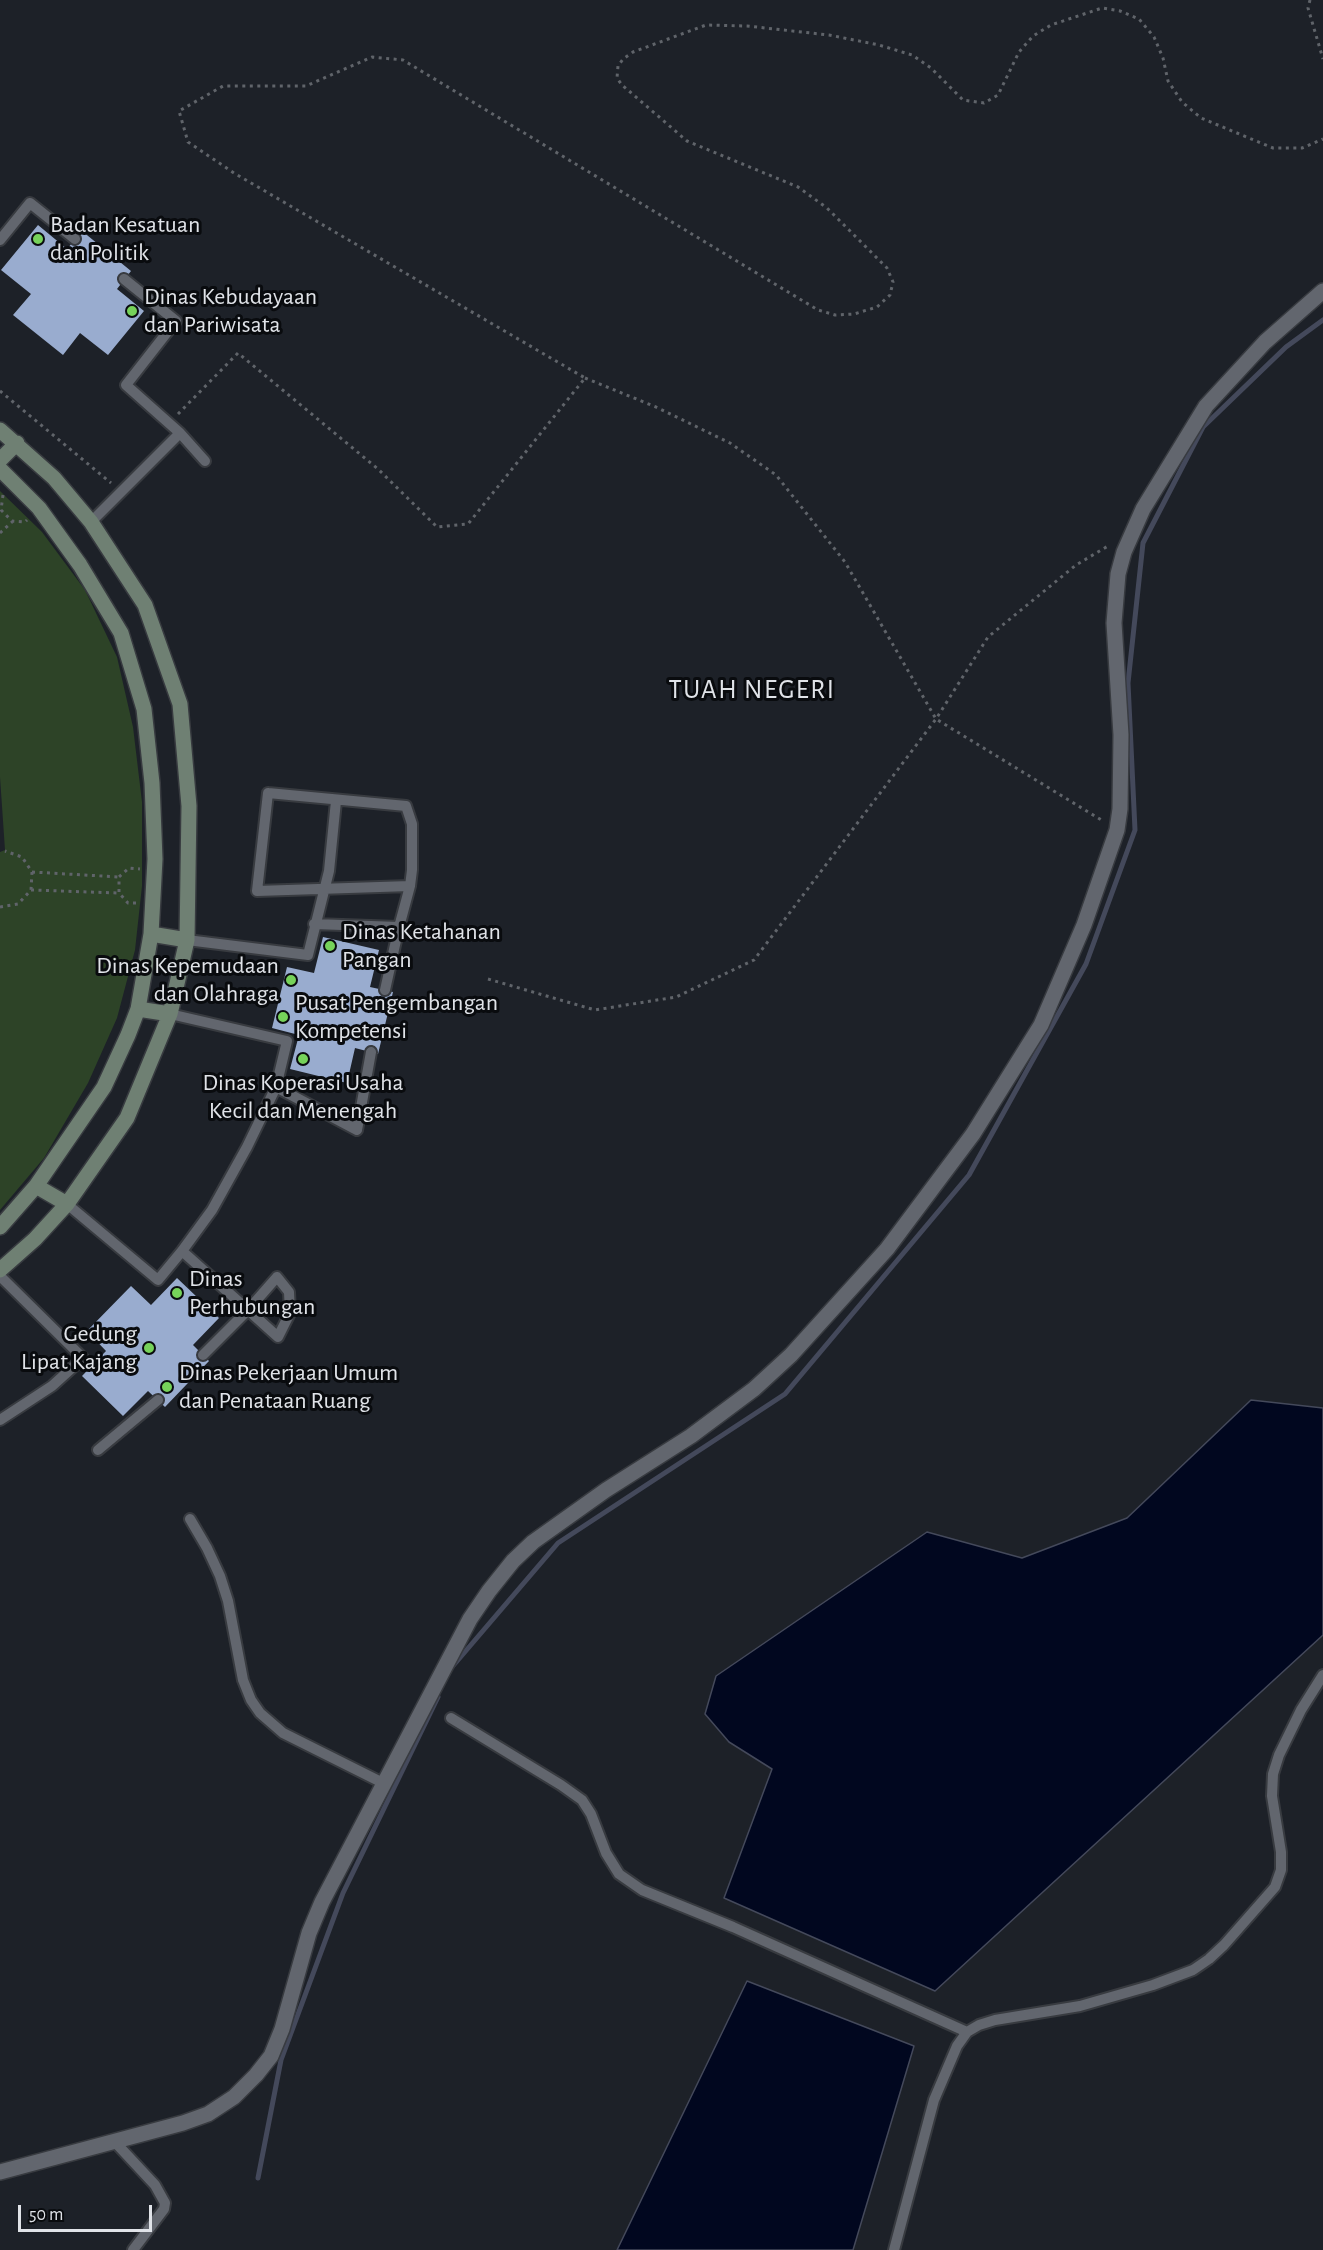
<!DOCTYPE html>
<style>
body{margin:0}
#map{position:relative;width:1323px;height:2250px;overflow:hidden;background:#1d2128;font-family:"Alegreya Sans",sans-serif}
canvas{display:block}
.scale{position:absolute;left:18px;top:2205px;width:134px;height:27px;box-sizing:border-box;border:3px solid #e0e3e8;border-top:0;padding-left:8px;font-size:18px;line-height:21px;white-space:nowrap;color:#e0e3e8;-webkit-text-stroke:4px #090b0e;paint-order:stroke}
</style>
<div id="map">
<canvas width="1323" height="2250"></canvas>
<div class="scale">50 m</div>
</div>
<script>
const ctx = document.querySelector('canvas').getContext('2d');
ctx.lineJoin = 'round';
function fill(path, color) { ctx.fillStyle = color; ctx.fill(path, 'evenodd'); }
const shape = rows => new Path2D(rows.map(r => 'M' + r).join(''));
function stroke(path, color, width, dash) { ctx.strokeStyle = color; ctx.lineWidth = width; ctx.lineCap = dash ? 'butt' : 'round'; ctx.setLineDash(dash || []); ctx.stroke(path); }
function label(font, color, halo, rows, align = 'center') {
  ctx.font = font + ' "Alegreya Sans",sans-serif'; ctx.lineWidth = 6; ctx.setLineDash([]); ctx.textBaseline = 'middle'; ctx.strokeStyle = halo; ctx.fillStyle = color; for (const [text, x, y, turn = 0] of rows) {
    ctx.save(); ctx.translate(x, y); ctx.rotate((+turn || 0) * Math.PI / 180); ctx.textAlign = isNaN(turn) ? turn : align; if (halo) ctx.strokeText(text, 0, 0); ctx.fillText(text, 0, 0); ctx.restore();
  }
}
const green = shape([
 [0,491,42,532,85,590,117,657,133,727,142,802,142,886,135,950,117,1018,88,1083,44,1158,0,1210,0,852,5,850,0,777]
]);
const water = shape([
 [1251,1400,1323,1408,1323,1635,935,1991,724,1898,772,1769,729,1742,705,1714,716,1676,927,1532,1022,1558,1127,1518,1251,1400],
 [747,1981,914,2046,853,2250,617,2250,747,1981]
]);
const stream = shape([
 [452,1667,558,1543,785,1394,969,1175,1086,964,1135,830,1128,683,1143,543,1203,427,1286,347,1323,320],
 [258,2178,281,2060,343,1893,438,1697]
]);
const building = shape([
 [38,225,67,249,82,231,131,271,117,289,144,311,108,355,80,333,63,355,13,315,31,294,1,270],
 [323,937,379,950,370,987,393,992,378,1054,355,1048,347,1083,290,1069,299,1035,272,1028,287,967,314,973],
 [177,1278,219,1318,193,1345,209,1361,165,1407,148,1391,123,1416,82,1376,106,1351,87,1331,131,1286,151,1305]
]);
const path = shape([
 [1310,0,1308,8,1323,59],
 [585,378,656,407,730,443,776,475,845,562,936,719,1103,821],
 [0,391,111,483],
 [178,414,238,353,378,469,437,527,468,524,585,378,234,173,188,142,179,111,223,86,306,86,372,57,403,60,818,310,835,315,854,314,877,307,890,295,893,282,887,268,827,208,798,187,687,141,622,85,617,78,618,66,623,59,633,52,706,25,747,26,829,35,879,45,912,55,931,68,963,100,984,103,998,95,1019,52,1033,36,1051,25,1102,8,1120,11,1139,19,1154,37,1163,58,1168,81,1182,102,1201,118,1273,148,1302,148,1323,139],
 [3,495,1,510,12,521,25,522,27,520],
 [0,533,12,522],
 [32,872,119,877],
 [31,890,119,893],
 [136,903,128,903,119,893,119,877,129,868,140,869],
 [0,907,18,904,31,890,32,872,22,857,5,851],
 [488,979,595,1010,676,997,754,960,936,719,988,637,1076,565,1108,546]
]);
const lane = shape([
 [0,240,30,203,75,239],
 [180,433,205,461],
 [91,522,180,433,126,385,176,321,124,279],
 [268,793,406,806,412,824,412,870,410,886,257,891,268,793],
 [314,924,399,927,410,886],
 [187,940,308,955,329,871,336,801],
 [385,990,399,927],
 [170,1014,287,1041,276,1087,357,1130,371,1052],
 [67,1204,158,1280,182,1251,212,1210,247,1147,276,1087],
 [182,1251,248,1310,278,1337,290,1313,289,1292,277,1277,248,1310,203,1355],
 [0,1276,83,1358,52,1386,0,1420],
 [98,1450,158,1400],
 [190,1519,207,1548,220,1576,228,1601,243,1680,251,1700,260,1713,283,1733,385,1784],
 [451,1718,561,1785,582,1800,591,1814,606,1853,619,1874,642,1890,733,1927,967,2032],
 [114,2141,155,2185,165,2203,164,2209,133,2250],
 [894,2250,934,2100,957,2046,967,2032,979,2025,995,2020,1080,2006,1153,1985,1193,1970,1209,1959,1224,1945,1275,1887,1281,1870,1281,1852,1272,1796,1273,1774,1279,1755,1301,1710,1323,1675]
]);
const street = shape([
 [0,2172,183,2123,208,2114,234,2097,256,2075,271,2056,282,2029,309,1933,322,1902,470,1619,489,1591,513,1561,533,1542,606,1490,691,1436,754,1389,791,1355,887,1249,973,1134,1041,1025,1084,925,1117,830,1120,809,1121,735,1114,623,1118,574,1124,552,1143,509,1206,406,1265,342,1323,291]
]);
const secondary = shape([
 [0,430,54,478,91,522,145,605,180,704,189,806,187,940,170,1014,127,1118,67,1204,35,1239,0,1270],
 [0,460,17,443],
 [0,469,39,508,80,565,121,633,144,709,152,783,155,859,151,934,138,1009,128,1035,104,1087,36,1186,0,1227],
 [151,934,187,940],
 [138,1009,170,1014],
 [36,1186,67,1204]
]);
const markers = [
 [38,239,6,"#76d25a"],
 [132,311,6,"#76d25a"],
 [330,946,6,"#76d25a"],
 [291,980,6,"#76d25a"],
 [283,1017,6,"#76d25a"],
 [303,1059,6,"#76d25a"],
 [177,1293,6,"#76d25a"],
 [149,1348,6,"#76d25a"],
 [167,1387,6,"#76d25a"]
];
const poiNames = [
 ["Badan Kesatuan",50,225],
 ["dan Politik",50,253],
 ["Dinas Kebudayaan",144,297],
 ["dan Pariwisata",144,325],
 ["Dinas Ketahanan",342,932],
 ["Pangan",342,960],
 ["Dinas Kepemudaan",279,966,"right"],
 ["dan Olahraga",279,994,"right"],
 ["Pusat Pengembangan",295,1003],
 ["Kompetensi",295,1031],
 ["Dinas Koperasi Usaha",303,1083,"center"],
 ["Kecil dan Menengah",303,1111,"center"],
 ["Dinas",189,1279],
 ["Perhubungan",189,1307],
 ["Gedung",137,1334,"right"],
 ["Lipat Kajang",137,1362,"right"],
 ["Dinas Pekerjaan Umum",179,1373],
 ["dan Penataan Ruang",179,1401]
];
const quarterNames = [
 ["TUAH NEGERI",752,690]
];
fill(green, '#2d4327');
fill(water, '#01071f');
stroke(water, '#44495b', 1.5);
stroke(stream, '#44495b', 5);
fill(building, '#99accf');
stroke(lane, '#383b40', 14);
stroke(street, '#383b40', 18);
stroke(secondary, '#383b40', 18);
stroke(path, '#60646a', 3, [3, 4.5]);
stroke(lane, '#62666e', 10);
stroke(street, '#62666e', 15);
stroke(secondary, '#6f8073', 15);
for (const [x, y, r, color] of markers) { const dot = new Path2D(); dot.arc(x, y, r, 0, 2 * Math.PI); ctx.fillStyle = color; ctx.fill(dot); stroke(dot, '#090b0e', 2); }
label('24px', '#e0e3e8', '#090b0e', poiNames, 'left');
ctx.letterSpacing = '1.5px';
label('27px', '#e0e3e8', '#090b0e', quarterNames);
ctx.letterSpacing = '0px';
</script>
